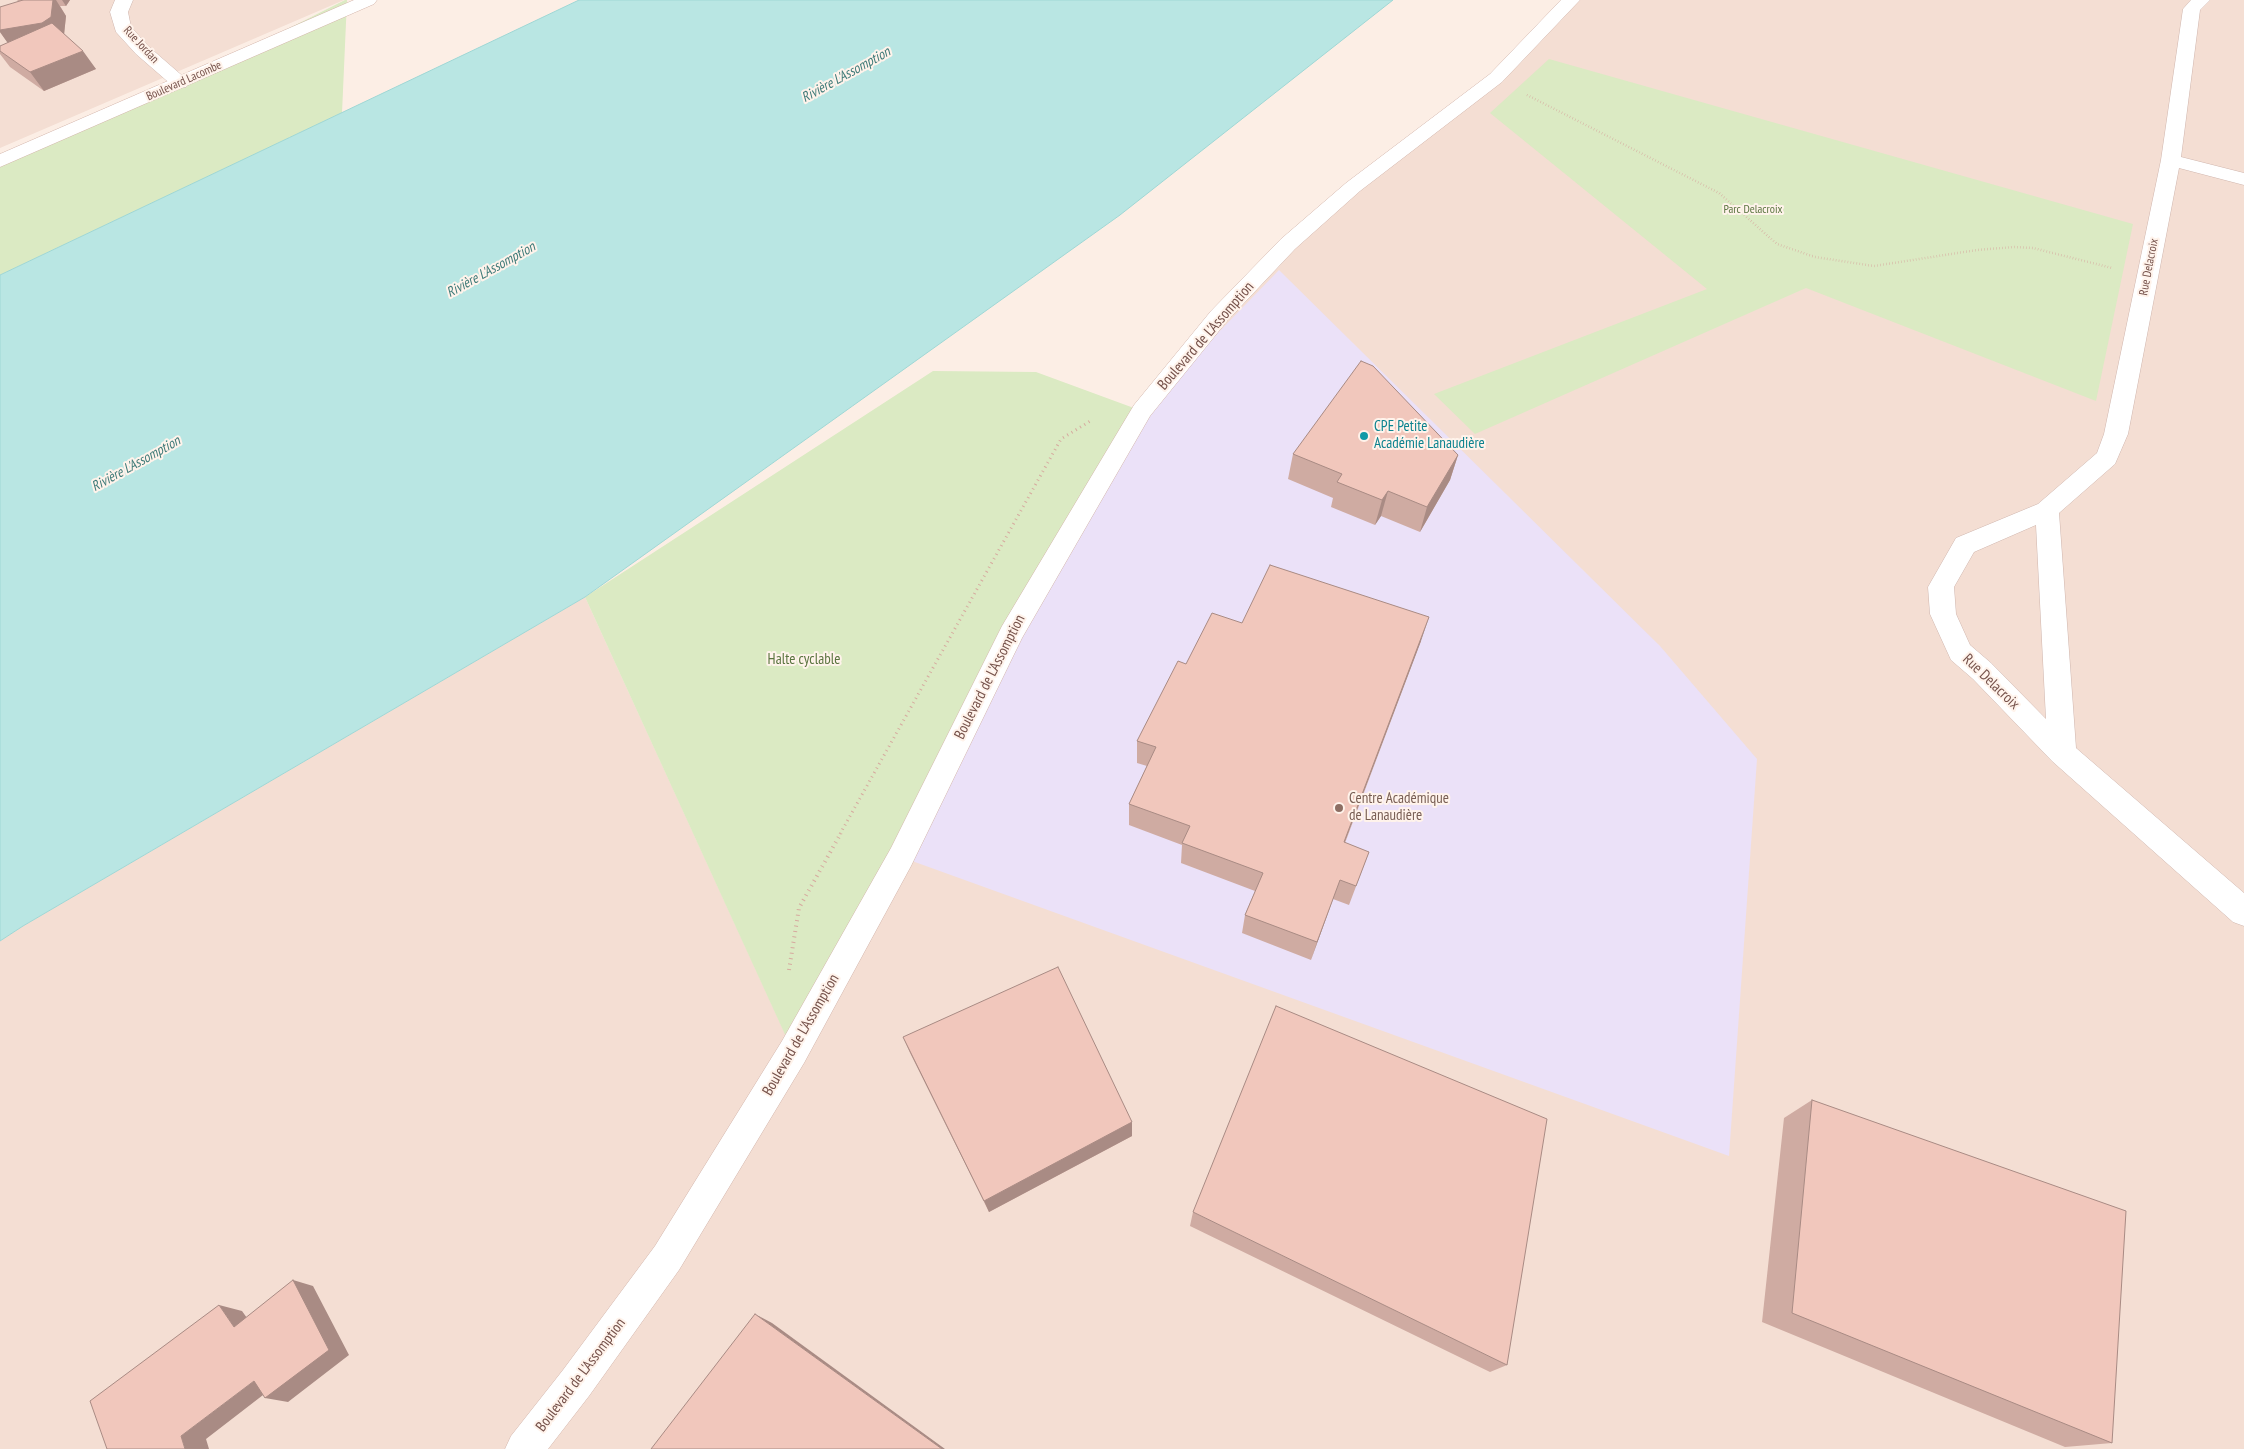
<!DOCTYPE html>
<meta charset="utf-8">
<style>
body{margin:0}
canvas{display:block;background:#fceee5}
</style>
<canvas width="2244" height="1449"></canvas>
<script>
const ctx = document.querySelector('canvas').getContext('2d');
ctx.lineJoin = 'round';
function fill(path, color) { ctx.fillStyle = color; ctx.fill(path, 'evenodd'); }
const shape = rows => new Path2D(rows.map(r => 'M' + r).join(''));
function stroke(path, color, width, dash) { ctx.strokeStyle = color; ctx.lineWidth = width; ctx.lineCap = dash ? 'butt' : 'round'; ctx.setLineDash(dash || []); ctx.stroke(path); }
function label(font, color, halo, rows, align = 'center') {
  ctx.font = font + ' "PT Sans Narrow",sans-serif'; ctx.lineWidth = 4; ctx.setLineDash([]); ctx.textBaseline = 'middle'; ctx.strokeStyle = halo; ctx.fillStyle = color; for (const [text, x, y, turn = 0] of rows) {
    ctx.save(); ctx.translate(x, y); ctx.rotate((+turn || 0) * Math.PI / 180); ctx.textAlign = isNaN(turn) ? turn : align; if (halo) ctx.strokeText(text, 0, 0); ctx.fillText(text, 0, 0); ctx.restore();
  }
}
const residential = shape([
 [0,0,344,0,0,148],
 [1571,0,2244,0,2244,1449,0,1449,0,941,23,926,585,597,793,1051,1142,411,1288,244,1525,48]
]);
const education = shape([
 [1279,270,1660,646,1757,759,1729,1156,901,857,1142,411]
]);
const green = shape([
 [345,0,347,0,342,113,0,275,0,161,180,83],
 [1549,59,2133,224,2096,401,1806,288,1475,434,1434,394,1707,289,1490,113],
 [933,371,1036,372,1142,411,793,1052,585,597]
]);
const water = shape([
 [579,0,1393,0,1120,215,585,597,23,926,0,941,0,275,579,0]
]);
const pathFar2 = shape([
 [1527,95,1719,193,1777,244,1815,257,1874,266,1977,250,2013,247,2033,248,2112,268]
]);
const pathFar1 = shape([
 [840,834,1061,439,1092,420]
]);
const path = shape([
 [789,970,799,908,841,833]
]);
const street = shape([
 [115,0,133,0,128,12,131,27,148,46,186,79,189,83,186,87,180,88,174,87,136,54,116,32,110,12,115,0],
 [2191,0,2210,0,2200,10,2181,157,2244,173,2244,185,2179,168,2128,434,2115,464,2059,513,2076,748,2244,893,2244,926,2233,922,2052,761,1973,679,1951,660,1930,614,1928,587,1956,538,2038,504,2097,453,2104,434,2161,160,2183,9,2191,0],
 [2036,525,2046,719,1991,663,1970,645,1956,614,1954,587,1974,552,2036,525]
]);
const secondary = shape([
 [354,0,377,0,374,4,0,167,0,154,354,0],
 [1561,0,1580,0,1502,82,1360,191,1295,249,1227,321,1150,416,1022,638,911,866,804,1063,679,1270,589,1396,548,1449,505,1449,511,1436,563,1370,655,1246,782,1041,891,848,1002,626,1134,405,1211,311,1281,239,1346,183,1490,74,1561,0]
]);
const wall = shape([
 [17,0,70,0,66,6,60,6,66,16,64,34,96,69,44,91,10,67,0,54,0,46,8,43,0,32,19,2],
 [1293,454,1458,455,1450,480,1420,532,1381,516,1375,525,1331,507,1333,498,1288,479],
 [1242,623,1421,641,1345,843,1369,852,1349,905,1333,899,1311,960,1242,933,1245,915,1255,891,1181,863,1182,845,1129,825,1129,804,1147,766,1137,763,1137,741,1186,664],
 [903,1037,1132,1122,1132,1136,989,1212,910,1053],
 [1812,1100,2112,1443,2065,1447,1762,1322,1784,1118],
 [1193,1212,1507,1365,1490,1372,1190,1226]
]);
const shadedWall = shape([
 [53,0,56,0,66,16,64,35,12,49,0,32,0,30],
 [62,0,70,0,66,6],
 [83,51,96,69,44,91,30,72],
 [1458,455,1450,480,1420,532,1427,507],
 [1388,491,1381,516,1375,525,1382,500],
 [1429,617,1421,641,1337,862,1344,842],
 [1340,880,1333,899,1311,960,1317,942],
 [1132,1122,1132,1136,989,1212,984,1201],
 [293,1280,313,1286,349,1355,288,1402,265,1398],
 [219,1305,242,1311,257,1332,234,1327],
 [755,1314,772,1323,945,1449,942,1449],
 [254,1381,276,1385,206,1439,209,1449,185,1449,181,1436]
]);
const building = shape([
 [23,0,53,0,51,17,42,23,0,30,0,7,23,0],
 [52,23,83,51,30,72,0,51,0,46,52,23],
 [1361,361,1373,366,1458,455,1427,507,1388,491,1382,500,1337,482,1342,474,1293,454,1361,361],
 [1270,565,1429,617,1344,842,1369,852,1356,886,1340,880,1317,942,1245,915,1263,873,1182,843,1190,826,1129,804,1156,747,1137,741,1178,661,1186,664,1212,613,1242,623,1270,565],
 [1058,967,1132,1122,984,1201,903,1037,1058,967],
 [1276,1006,1547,1119,1507,1365,1193,1212,1276,1006],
 [1812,1100,2126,1211,2112,1443,1792,1313,1812,1100],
 [293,1280,329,1350,265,1398,254,1381,181,1436,185,1449,107,1449,90,1401,219,1305,234,1327,293,1280],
 [755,1314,942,1449,651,1449,755,1314]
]);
const markers = [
 [1364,436,5,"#0f9aa8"],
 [1339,808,5,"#8d6e63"]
];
const farStreetnames = [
 ["Rue Jordan",141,45,47],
 ["Boulevard Lacombe",184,81,-24],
 ["Rue Delacroix",2149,267,-79]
];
const farParknames = [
 ["Parc Delacroix",1753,210]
];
const farWaternames = [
 ["Rivière L'Assomption",846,75,-29],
 ["Rivière L'Assomption",491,270,-29],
 ["Rivière L'Assomption",136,464,-29]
];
const streetNames = [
 ["Boulevard de L'Assomption",1206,336,-49],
 ["Boulevard de L'Assomption",990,677,-63],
 ["Rue Delacroix",1991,682,44],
 ["Boulevard de L'Assomption",801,1035,-60],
 ["Boulevard de L'Assomption",581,1375,-53]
];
const cultureNames = [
 ["CPE Petite",1374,427],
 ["Académie Lanaudière",1374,444]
];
const parkNames = [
 ["Halte cyclable",804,660]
];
const educationNames = [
 ["Centre Académique",1349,799],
 ["de Lanaudière",1349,816]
];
fill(residential, '#f4ded3');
fill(education, '#ebe1f8');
fill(green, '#dbeac3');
fill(water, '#b9e6e3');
stroke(water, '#9fd7d5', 1);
stroke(street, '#d0b6ae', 1);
stroke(secondary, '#d3b5ab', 1);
stroke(pathFar2, '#d6aa9f', 2.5, [0.5, 2.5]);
stroke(pathFar1, '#d6aa9f', 3, [1, 4]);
stroke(path, '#d6aa9f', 4, [1, 4.5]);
fill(street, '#fff');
fill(secondary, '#fff');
fill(wall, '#cfaba2');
fill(shadedWall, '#a98b84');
fill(building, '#f1c7bc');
stroke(building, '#a98b84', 1);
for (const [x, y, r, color] of markers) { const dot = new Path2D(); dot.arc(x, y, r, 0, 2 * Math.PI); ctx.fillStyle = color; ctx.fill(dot); stroke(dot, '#fff3eb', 2); }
label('12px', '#75514a', '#fff3eb', farStreetnames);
label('12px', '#5a743f', '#fff3eb', farParknames);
label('italic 14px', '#3e7a78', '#fff3eb', farWaternames);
label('15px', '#75514a', '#fff3eb', streetNames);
label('15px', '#0d838f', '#fff3eb', cultureNames, 'left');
label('15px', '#5a743f', '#fff3eb', parkNames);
label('15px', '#785e54', '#fff3eb', educationNames, 'left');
</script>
